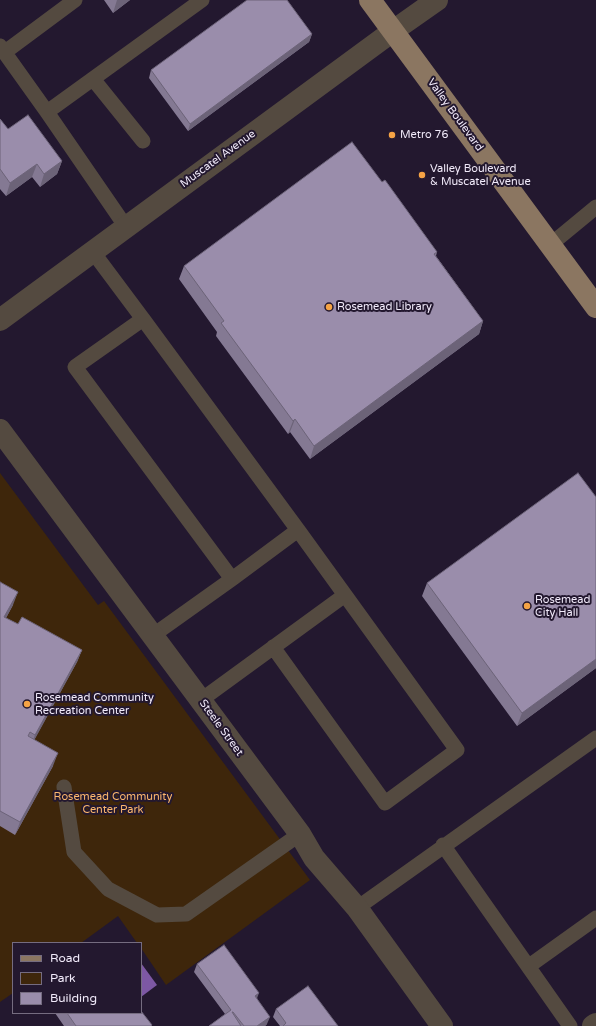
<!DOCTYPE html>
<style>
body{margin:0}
#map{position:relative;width:596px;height:1026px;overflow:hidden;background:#23182f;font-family:"Varela Round",sans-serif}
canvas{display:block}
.legend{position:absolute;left:12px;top:942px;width:130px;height:72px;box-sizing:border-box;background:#23182f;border:1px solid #756c80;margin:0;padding:5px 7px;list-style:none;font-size:12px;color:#f1eafa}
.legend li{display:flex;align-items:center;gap:8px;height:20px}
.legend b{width:20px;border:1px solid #756c80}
</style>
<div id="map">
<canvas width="596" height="1026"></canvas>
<ul class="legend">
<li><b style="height:5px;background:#8b7661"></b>Road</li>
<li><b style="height:11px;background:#3e260b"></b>Park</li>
<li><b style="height:11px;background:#9a8dab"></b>Building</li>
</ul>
</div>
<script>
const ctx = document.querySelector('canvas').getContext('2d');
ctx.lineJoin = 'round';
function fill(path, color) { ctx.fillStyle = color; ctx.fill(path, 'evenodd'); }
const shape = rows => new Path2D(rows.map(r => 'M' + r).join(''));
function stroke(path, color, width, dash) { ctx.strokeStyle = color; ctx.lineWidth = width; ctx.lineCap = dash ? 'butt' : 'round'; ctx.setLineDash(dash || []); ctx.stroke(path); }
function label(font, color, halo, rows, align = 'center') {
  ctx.font = font + ' "Varela Round",sans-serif'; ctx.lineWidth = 4; ctx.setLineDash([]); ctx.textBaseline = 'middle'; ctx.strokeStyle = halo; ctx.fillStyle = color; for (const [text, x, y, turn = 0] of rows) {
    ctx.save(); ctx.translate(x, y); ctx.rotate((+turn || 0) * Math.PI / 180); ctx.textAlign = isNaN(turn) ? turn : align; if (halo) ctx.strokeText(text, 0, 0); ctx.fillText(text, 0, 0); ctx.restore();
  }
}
const green = shape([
 [0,473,98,605,104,601,310,880,166,985,141,948,141,943,137,943,118,916,81,943,13,943,13,993,0,1002]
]);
const water = shape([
 [141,963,157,985,141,997]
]);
const service = shape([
 [0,46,47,112,126,227],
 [5,52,75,0],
 [93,79,143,141],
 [47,112,202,0],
 [550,245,596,207],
 [93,252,143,319],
 [232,579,75,367,143,319,298,530],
 [152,636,232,579,298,530,345,595],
 [201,700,345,595,457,750,385,803,273,647],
 [64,787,74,852,108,889,157,915,186,914,300,834],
 [443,845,570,1026],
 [357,908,596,738],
 [529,966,596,918]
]);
const minor = shape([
 [0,430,300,834,314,858,357,908,442,1026]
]);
const tertiary = shape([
 [0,320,393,31,437,0],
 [593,1026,596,1024]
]);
const primary = shape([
 [370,0,596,307]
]);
const wall = shape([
 [104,0,130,0,113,13],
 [312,34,309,42,188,131,149,78,151,70],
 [0,119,8,129,62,161,57,174,40,187,32,177,6,196,0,189],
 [382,182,437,252,436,256,483,321,479,334,310,459,290,432,288,434,216,336,217,332,179,279,184,266],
 [596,497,596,668,517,726,422,596,427,583],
 [0,582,13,605,6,618,18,624,82,650,77,662,34,740,53,766,15,835,0,826],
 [197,964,257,998,267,1024,265,1026,209,1026,225,1014,194,972],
 [276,1009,338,1026,280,1026,273,1017],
 [55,1013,141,1013,152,1025,151,1026,64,1026]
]);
const shadedWall = shape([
 [117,0,130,0,113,13],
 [312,34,309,42,188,131,190,124],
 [62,161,57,174,40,187,44,174],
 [37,164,32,177,6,196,10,183],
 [483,321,479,334,310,459,314,446],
 [295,419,290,432,288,434,293,421],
 [18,592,13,605,0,629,4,617],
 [82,650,77,662,30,748,35,735],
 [596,659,596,668,517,726,522,713],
 [58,753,53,766,15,835,20,822],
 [259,993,256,1001,255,996],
 [270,1017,267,1024,265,1026,257,1026]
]);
const building = shape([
 [247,0,287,0,312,34,190,124,151,70,247,0],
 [28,115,62,161,44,174,37,164,10,183,0,169,0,119,8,129,28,115],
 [352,142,382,182,385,180,437,252,434,254,483,321,314,446,295,419,293,421,221,323,224,321,184,266,352,142],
 [578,473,596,497,596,659,522,713,427,583,578,473],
 [0,582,18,592,4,617,18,624,22,617,82,650,35,735,30,732,28,736,58,753,20,822,0,811,0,582],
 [224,945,259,993,255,996,270,1017,257,1026,244,1026,233,1012,232,1012,241,1026,209,1026,231,1010,197,964,224,945],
 [308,986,338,1026,283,1026,286,1023,276,1009,308,986],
 [141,1011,152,1025,151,1026,76,1026,67,1013,141,1013,141,1011]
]);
const markers = [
 [392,135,4,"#f5a345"],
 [422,175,4,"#f5a345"],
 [329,307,4,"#f5a345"],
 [527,606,4,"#f5a345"],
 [27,704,4,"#f5a345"]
];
const streetNames = [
 ["Valley Boulevard",455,115,54],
 ["Muscatel Avenue",218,159,-36],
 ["Steele Street",221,728,54]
];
const poiNames = [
 ["Metro 76",400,135],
 ["Valley Boulevard",430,169],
 ["& Muscatel Avenue",430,182],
 ["Rosemead Library",337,307],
 ["Rosemead",535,600],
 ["City Hall",535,613],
 ["Rosemead Community",35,698],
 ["Recreation Center",35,711]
];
const parkNames = [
 ["Rosemead Community",113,797],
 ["Center Park",113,810]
];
fill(green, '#3e260b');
fill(water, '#7d58a4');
stroke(service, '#544a40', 15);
stroke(minor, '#544a40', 22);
stroke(tertiary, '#544a40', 22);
stroke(primary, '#8b7661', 22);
fill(wall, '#847993');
fill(shadedWall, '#6c6378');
fill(building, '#9a8dab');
stroke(building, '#6c6378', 1);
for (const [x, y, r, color] of markers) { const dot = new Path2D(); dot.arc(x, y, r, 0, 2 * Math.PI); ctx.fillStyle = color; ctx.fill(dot); stroke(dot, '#23182f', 1.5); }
label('11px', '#f1eafa', '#23182f', streetNames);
label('11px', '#f1eafa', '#23182f', poiNames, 'left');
label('11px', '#fdb86e', '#23182f', parkNames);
</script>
